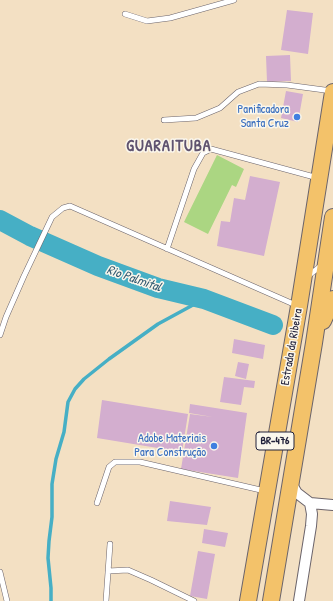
<!DOCTYPE html>
<meta charset="utf-8">
<style>
body{margin:0}
canvas{display:block;background:#f3e0c3}
</style>
<canvas width="333" height="601"></canvas>
<script>
const ctx = document.querySelector('canvas').getContext('2d');
ctx.lineJoin = 'round';
function fill(path, color) { ctx.fillStyle = color; ctx.fill(path, 'evenodd'); }
const shape = rows => new Path2D(rows.map(r => 'M' + r).join(''));
function stroke(path, color, width, dash) { ctx.strokeStyle = color; ctx.lineWidth = width; ctx.lineCap = dash ? 'butt' : 'round'; ctx.setLineDash(dash || []); ctx.stroke(path); }
function label(font, color, halo, rows, align = 'center') {
  ctx.font = font + ' "Patrick Hand",sans-serif'; ctx.lineWidth = 3; ctx.setLineDash([]); ctx.textBaseline = 'middle'; ctx.strokeStyle = halo; ctx.fillStyle = color; for (const [text, x, y, turn = 0] of rows) {
    ctx.save(); ctx.translate(x, y); ctx.rotate((+turn || 0) * Math.PI / 180); ctx.textAlign = isNaN(turn) ? turn : align; if (halo) ctx.strokeText(text, 0, 0); ctx.fillText(text, 0, 0); ctx.restore();
  }
}
const green = shape([
 [217,155,244,169,236,187,232,185,208,234,184,222]
]);
const stream = shape([
 [51,601,51,588,48,558,49,541,52,517,52,484,56,459,64,432,68,402,75,389,84,379,109,359,158,324,204,299]
]);
const river = shape([
 [0,220,30,236,98,266,158,288,204,299,273,325]
]);
const building = shape([
 [287,10,313,13,308,54,281,50],
 [290,55,291,81,267,82,266,56],
 [286,91,303,94,298,122,281,118],
 [250,176,280,182,264,256,217,246,221,221,230,222,234,198,245,200],
 [234,339,265,345,263,359,232,353],
 [238,362,249,364,246,379,235,376],
 [224,377,255,381,254,388,244,387,241,405,220,402],
 [102,400,188,414,182,452,97,438],
 [190,404,247,413,238,478,181,469,190,414,213,417,189,413],
 [170,501,211,507,207,525,167,521],
 [204,529,228,533,225,547,202,543],
 [198,551,215,554,207,599,190,596]
]);
const service = shape([
 [125,14,147,21,170,18,234,0],
 [164,120,196,118,220,108,238,92,259,84,287,85,332,91],
 [167,249,194,169,203,153,211,149,318,178],
 [308,276,322,265],
 [0,335,6,317,24,276,52,217,63,208,70,206,298,306],
 [97,503,109,467,115,462,140,462,265,491],
 [108,571,128,570,151,580,194,601],
 [0,572,7,601],
 [106,601,110,544]
]);
const minor = shape([
 [291,483,297,493,310,503,333,505],
 [299,601,311,526,312,514,310,503]
]);
const primary = shape([
 [323,321,333,299],
 [248,601,299,306,333,92],
 [271,601,314,343,333,217]
]);
const markers = [
 [297,117,4,"#3f7fe0"],
 [214,446,4,"#3f7fe0"]
];
const shields = [
 [275,441,38]
];
const shieldNames = [
 ["BR-476",275,441]
];
const shopNames = [
 ["Panificadora",289,110],
 ["Santa Cruz",289,124],
 ["Adobe Materiais",206,439],
 ["Para Construção",206,453]
];
const streetNames = [
 ["Estrada da Ribeira",292,347,-80]
];
const waterNames = [
 ["Rio Palmital",134,279,19]
];
const districtNames = [
 ["GUARAITUBA",169,147]
];
fill(green, '#abd682');
stroke(stream, '#46afc5', 3.5);
stroke(river, '#46afc5', 20);
fill(building, '#d3aecf');
stroke(service, '#6b646b', 6);
stroke(minor, '#6b646b', 12);
stroke(primary, '#6b646b', 18);
stroke(service, '#fff', 5);
stroke(minor, '#fff', 10);
stroke(primary, '#f3c26a', 16);
for (const [x, y, r, color] of markers) { const dot = new Path2D(); dot.arc(x, y, r, 0, 2 * Math.PI); ctx.fillStyle = color; ctx.fill(dot); stroke(dot, '#fbf7ec', 1.5); }
for (const [x, y, w] of shields) { const box = new Path2D(); box.roundRect(x - w / 2, y - 9, w, 18, 3); ctx.fillStyle = '#fbf7ec'; ctx.fill(box); stroke(box, '#22223b', 1); }
label('bold 11px', '#22223b', null, shieldNames);
label('12px', '#366cbe', '#fbf7ec', shopNames, 'right');
label('12px', '#22223b', '#fbf7ec', streetNames);
label('italic 13px', '#305a72', '#fbf7ec', waterNames);
ctx.letterSpacing = '1px';
label('bold 16px', '#60536f', '#fbf7ec', districtNames);
ctx.letterSpacing = '0px';
</script>
